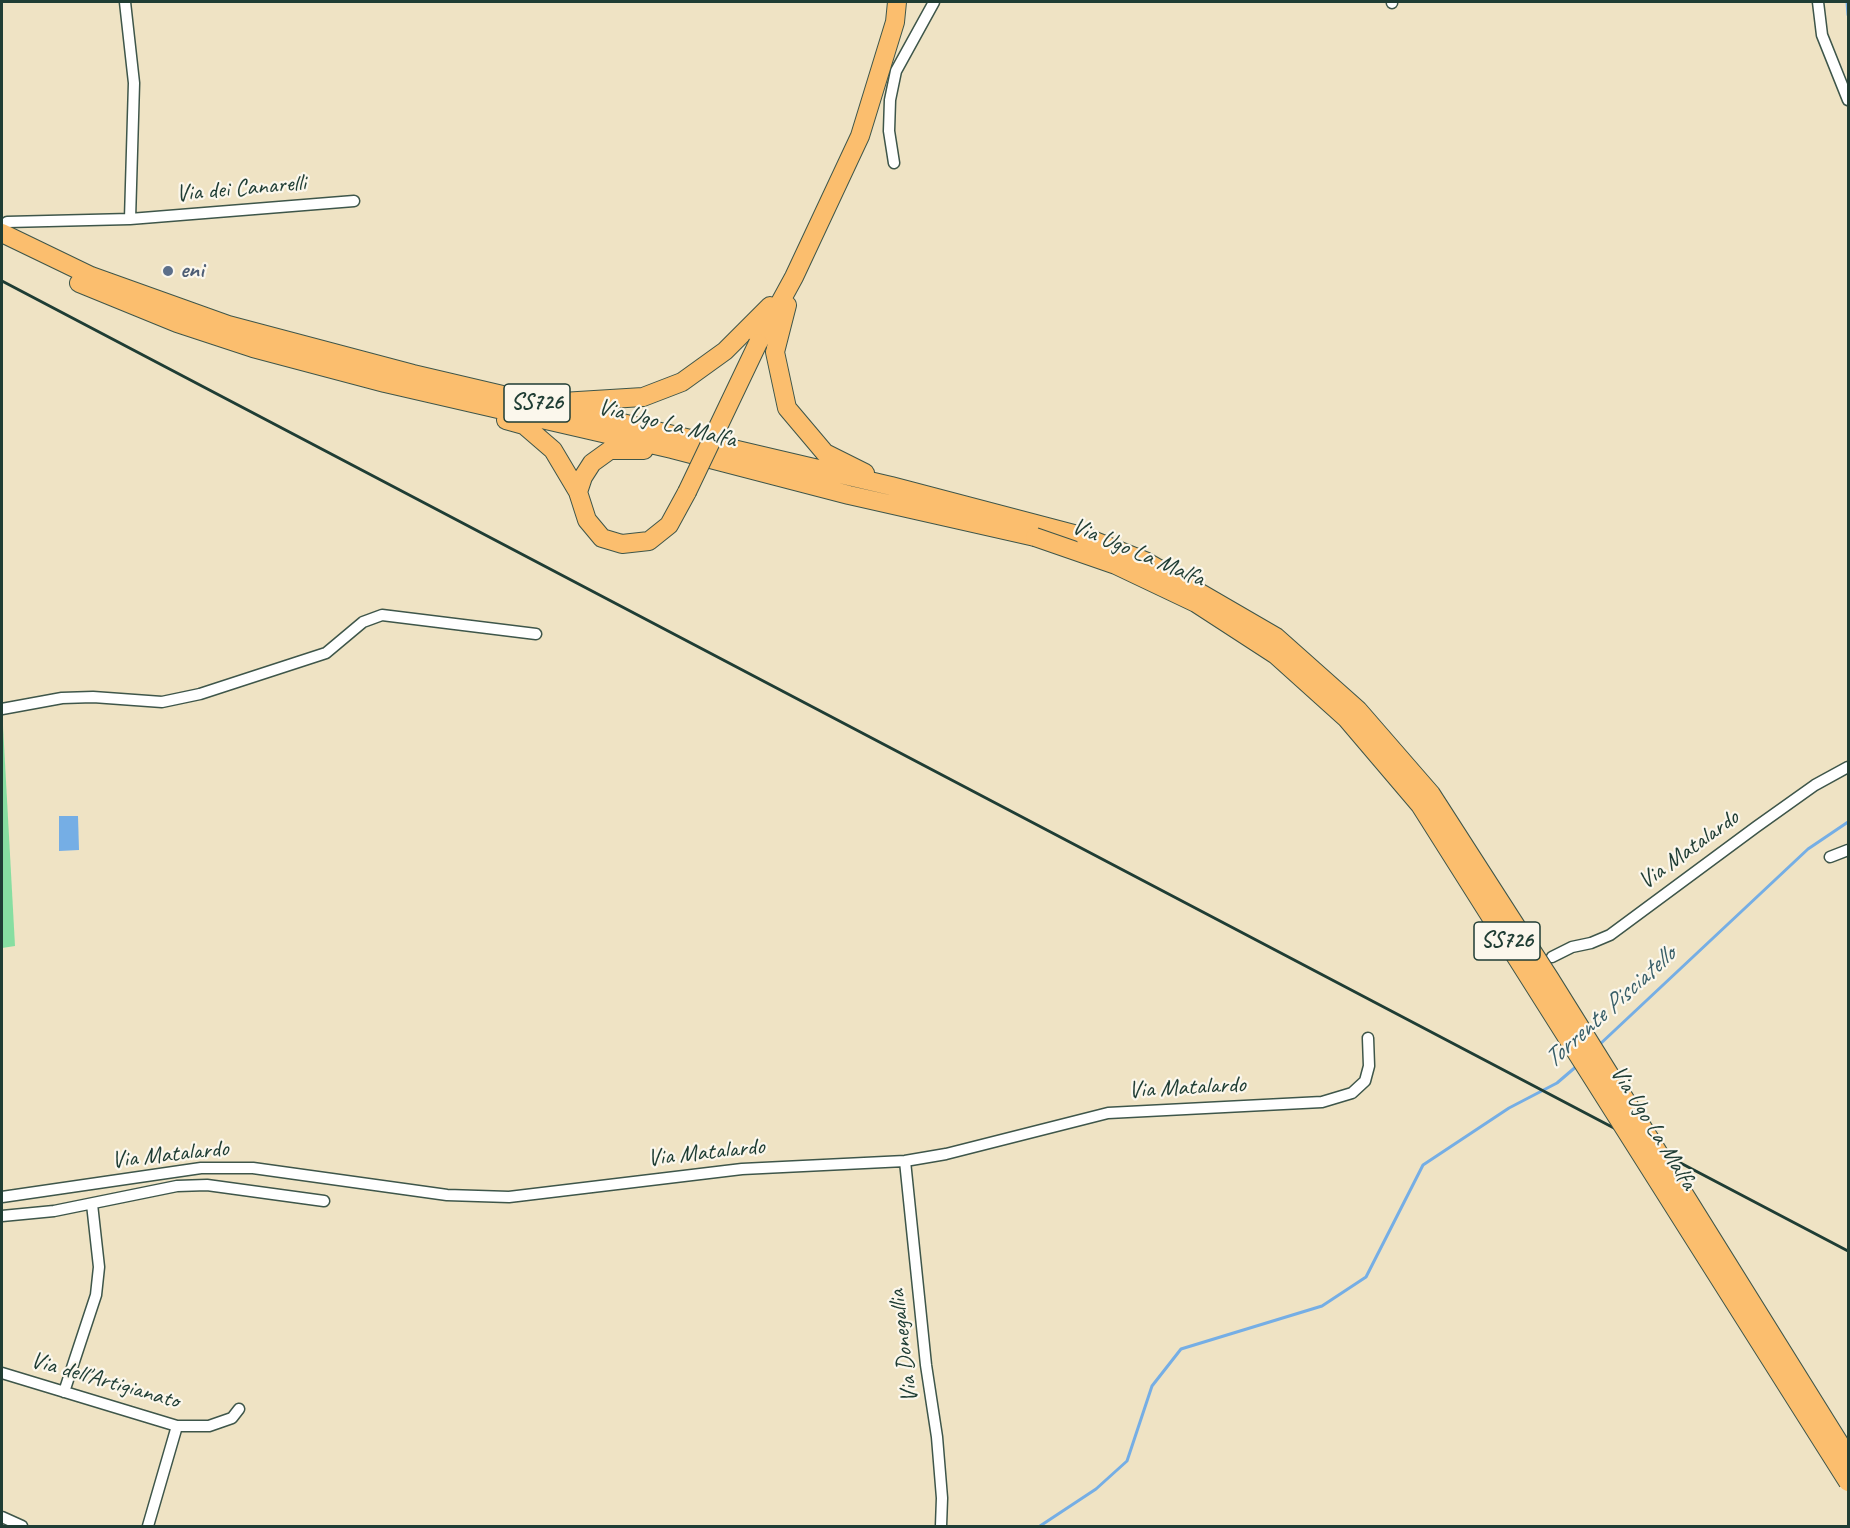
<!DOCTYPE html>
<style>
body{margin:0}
#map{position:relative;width:1850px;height:1528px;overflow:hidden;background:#efe3c4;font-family:Caveat,sans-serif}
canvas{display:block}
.frame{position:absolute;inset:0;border:3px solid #1f3d34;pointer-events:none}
</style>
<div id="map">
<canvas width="1850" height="1528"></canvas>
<div class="frame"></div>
</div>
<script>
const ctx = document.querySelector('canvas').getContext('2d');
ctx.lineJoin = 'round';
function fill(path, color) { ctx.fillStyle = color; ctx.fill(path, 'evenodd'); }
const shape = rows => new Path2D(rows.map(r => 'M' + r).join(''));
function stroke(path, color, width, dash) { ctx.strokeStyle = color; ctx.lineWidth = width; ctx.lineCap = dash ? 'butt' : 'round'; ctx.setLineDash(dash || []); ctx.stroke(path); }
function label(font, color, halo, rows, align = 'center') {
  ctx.font = font + ' Caveat,sans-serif'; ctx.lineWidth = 4.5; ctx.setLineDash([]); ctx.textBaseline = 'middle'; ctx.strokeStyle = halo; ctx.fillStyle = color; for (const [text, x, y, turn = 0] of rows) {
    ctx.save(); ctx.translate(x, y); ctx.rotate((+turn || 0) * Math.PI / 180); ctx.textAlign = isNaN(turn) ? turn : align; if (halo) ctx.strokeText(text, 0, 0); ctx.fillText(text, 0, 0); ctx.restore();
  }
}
const green = shape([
 [2,708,15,946,2,948]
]);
const water = shape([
 [59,816,78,816,79,850,59,851]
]);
const stream = shape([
 [1847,2,1848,15],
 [1598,1046,1808,849,1848,822],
 [1040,1526,1096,1489,1127,1461,1152,1386,1181,1349,1322,1306,1366,1277,1423,1165,1509,1108,1557,1083,1578,1065]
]);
const street = shape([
 [125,2,134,83,130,219],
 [1818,2,1822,35,1848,100],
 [1392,3,1392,2],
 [894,163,889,131,890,100,896,71,934,2],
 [7,222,130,219,354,201],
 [2,709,62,698,93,697,162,702,200,694,326,653,363,622,382,615,536,634],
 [1830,857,1848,850],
 [1552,957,1572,947,1591,943,1610,935,1756,827,1815,785,1848,767],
 [905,1161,926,1365,937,1437,942,1498,941,1526],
 [2,1197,201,1168,253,1168,447,1195,509,1197,742,1169,905,1161,946,1154,1108,1113,1322,1102,1352,1093,1365,1081,1369,1066,1368,1038],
 [2,1216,54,1211,177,1186,207,1185,324,1201],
 [2,1373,177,1426,209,1426,232,1418,239,1409],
 [64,1392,96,1295,99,1267,92,1204],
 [2,1517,22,1526],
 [148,1526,177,1426]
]);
const highway = shape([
 [2,233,91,276,228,325,413,374,891,486,1085,537],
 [79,283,177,323,253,348,385,383,672,449,849,495,1035,537],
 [787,305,775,352,787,408,825,453,865,473],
 [758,343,794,277,860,136,895,22,897,2],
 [562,402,643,397,682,382,725,351,770,306],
 [506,420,524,425,553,450,578,492,587,520,602,538,622,544,649,541,669,525,687,492],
 [578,492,583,477,592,463,610,450,644,450]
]);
const rail = shape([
 [2,281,1848,1251]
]);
const highwayBridge = shape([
 [687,492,758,343],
 [1035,537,1116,565,1196,603,1276,655,1346,718,1420,805,1848,1482],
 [1085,537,1145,561,1276,637,1358,710,1431,794,1550,979,1848,1457]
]);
const markers = [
 [168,271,6,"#5c6f8a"]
];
const shields = [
 [537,403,66],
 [1507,941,66]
];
const shieldNames = [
 ["SS726",537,403],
 ["SS726",1507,941]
];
const streetNames = [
 ["Via dei Canarelli",241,189,-5],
 ["Via Ugo La Malfa",667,424,14],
 ["Via Ugo La Malfa",1138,553,23],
 ["Via Matalardo",1689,850,-36],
 ["Via Matalardo",1187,1088,-3],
 ["Via Ugo La Malfa",1653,1128,58],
 ["Via Matalardo",706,1153,-6],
 ["Via Matalardo",170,1155,-6],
 ["Via Donegallia",904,1346,-97],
 ["Via dell'Artigianato",105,1381,16]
];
const serviceNames = [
 ["eni",180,271]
];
const waterNames = [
 ["Torrente Pisciatello",1610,1008,-42]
];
fill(green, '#87dea1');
fill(water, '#75aee5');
stroke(stream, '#75aee5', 3);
stroke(street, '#3e564a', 13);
stroke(highway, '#3e564a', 20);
stroke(street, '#fff', 10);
stroke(highway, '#fbbe6e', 18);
stroke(rail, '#1f3d34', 3);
stroke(highwayBridge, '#3e564a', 20, []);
stroke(highwayBridge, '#fbbe6e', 18);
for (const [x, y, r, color] of markers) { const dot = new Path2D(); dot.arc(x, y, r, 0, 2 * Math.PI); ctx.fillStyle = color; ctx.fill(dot); stroke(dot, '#fbf7ec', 2); }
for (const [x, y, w] of shields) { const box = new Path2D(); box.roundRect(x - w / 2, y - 19, w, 38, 4.5); ctx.fillStyle = '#fbf7ec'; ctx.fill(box); stroke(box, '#1f3d34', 1.5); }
label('bold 22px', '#1f3d34', null, shieldNames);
label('24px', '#1f3d34', '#fbf7ec', streetNames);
label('bold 24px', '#4e5e75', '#fbf7ec', serviceNames, 'left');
label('italic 26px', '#395f69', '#fbf7ec', waterNames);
</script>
